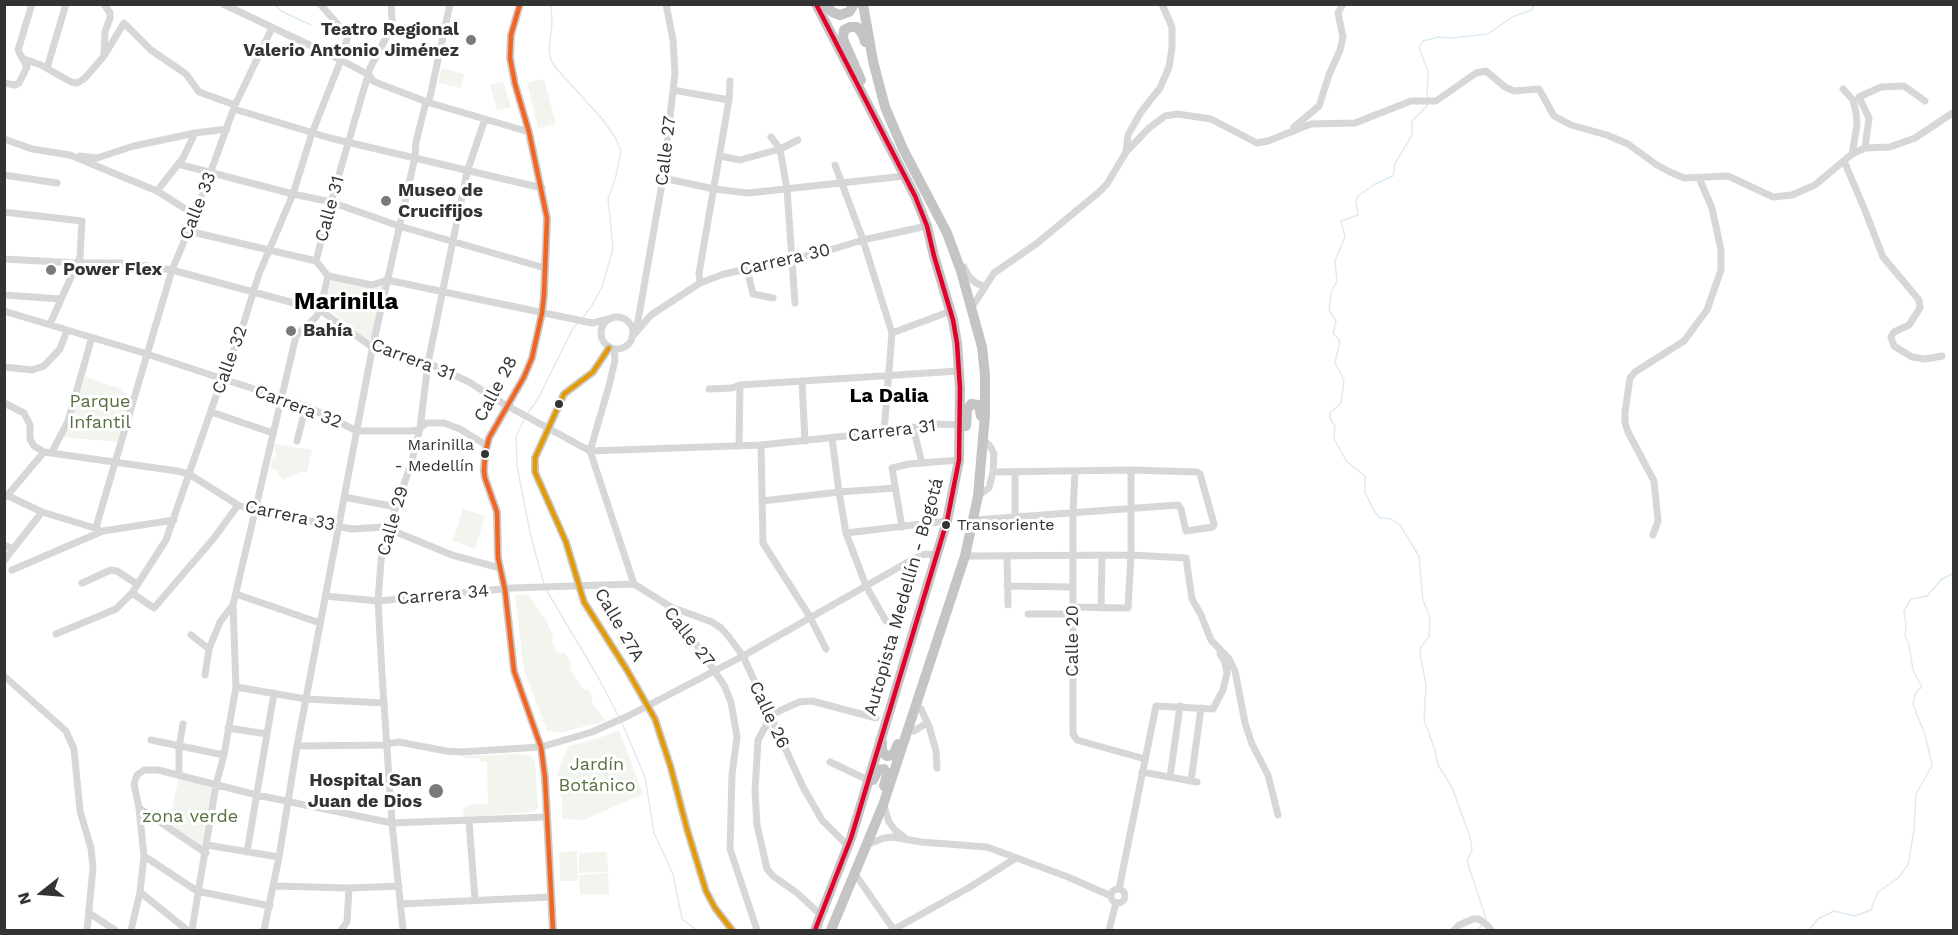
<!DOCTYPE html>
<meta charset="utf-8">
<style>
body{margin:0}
#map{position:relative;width:1958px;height:935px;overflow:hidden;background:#fff;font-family:"Work Sans",sans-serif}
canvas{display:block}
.frame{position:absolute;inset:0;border:6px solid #333;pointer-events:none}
.north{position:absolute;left:12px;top:863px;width:60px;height:60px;-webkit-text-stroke:4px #fff;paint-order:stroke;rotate:253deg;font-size:16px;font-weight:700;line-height:24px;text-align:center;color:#333}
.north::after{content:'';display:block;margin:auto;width:21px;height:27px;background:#333;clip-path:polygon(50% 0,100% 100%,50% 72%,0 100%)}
</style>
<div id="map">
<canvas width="1958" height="935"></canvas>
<div class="frame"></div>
<div class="north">N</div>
</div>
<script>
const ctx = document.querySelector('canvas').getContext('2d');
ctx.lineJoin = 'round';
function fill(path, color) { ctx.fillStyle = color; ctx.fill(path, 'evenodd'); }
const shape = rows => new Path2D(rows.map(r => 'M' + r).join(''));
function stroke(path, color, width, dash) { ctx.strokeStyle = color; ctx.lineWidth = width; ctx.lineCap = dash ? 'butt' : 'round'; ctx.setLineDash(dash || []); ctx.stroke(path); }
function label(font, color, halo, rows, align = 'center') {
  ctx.font = font + ' "Work Sans",sans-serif'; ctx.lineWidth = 6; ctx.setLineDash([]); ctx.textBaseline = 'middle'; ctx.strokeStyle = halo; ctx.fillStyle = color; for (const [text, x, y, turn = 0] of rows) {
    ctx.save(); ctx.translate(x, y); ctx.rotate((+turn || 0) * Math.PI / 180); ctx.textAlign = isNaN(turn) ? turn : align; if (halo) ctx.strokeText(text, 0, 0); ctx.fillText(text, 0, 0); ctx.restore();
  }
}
const green = shape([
 [442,68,464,74,461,88,438,83],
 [544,79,556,124,538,128,527,83],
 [503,81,511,107,497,111,490,85],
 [332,280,388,284,373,345,326,307,324,303],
 [85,377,121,389,131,402,119,442,62,437,70,423],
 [274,444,312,450,307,472,300,472,283,480,275,469,270,468,272,458,275,460,276,451,274,448],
 [463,509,485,516,475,549,453,541],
 [528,594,547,622,553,636,552,640,556,651,560,654,565,653,572,665,570,670,584,690,588,689,592,697,591,701,606,721,559,733,547,731,524,670,515,595],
 [619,730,643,794,584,820,562,819,562,798,559,796,557,775,568,746,599,738],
 [518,754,531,756,535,762,538,808,533,812,463,817,464,808,474,804,488,804,487,762,480,762,480,758,463,758,463,756],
 [179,776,215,785,205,851,168,827],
 [577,851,578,881,560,881,559,852],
 [607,852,608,872,579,873,579,853],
 [608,873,609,894,580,895,579,875]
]);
const stream = shape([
 [274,4,281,11,311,25],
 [551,4,552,23,549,51,551,60,556,68,603,120,615,137,621,151,616,176,608,199,613,248,602,287,591,307,583,317],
 [1427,98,1428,71,1419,48,1423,41,1439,37,1453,38,1488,34,1512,17,1531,10,1535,4],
 [1427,103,1427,106,1412,121,1412,135,1395,164,1393,176,1375,184,1358,196,1356,200,1358,215,1341,221,1345,237,1335,261,1337,281,1331,293,1329,310,1336,321,1333,333,1340,341,1335,363,1344,380,1341,403,1330,413,1330,418,1335,426,1334,439,1347,462,1365,476,1365,492,1374,511,1380,518,1391,519,1400,525,1419,556,1423,600,1430,618,1429,637,1421,647,1420,654,1426,685,1424,720,1435,750,1438,765,1452,787,1470,837,1472,850,1467,861,1486,919,1484,921],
 [528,413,539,397,573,328,578,323],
 [524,420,516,436,517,466,531,537,544,584],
 [547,591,598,677,619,717],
 [621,721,645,777,654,833,673,874,682,919,697,930],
 [1478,930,1482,925],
 [1809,930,1818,919,1834,911,1855,916,1871,910,1877,893,1899,877,1908,865,1914,830,1916,794,1932,765,1926,738,1913,704,1916,692,1922,687,1913,670,1909,645,1905,636,1906,626,1904,611,1911,599,1927,596,1942,579,1954,573]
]);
const minor = shape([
 [104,4,110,13,110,18,105,32,104,54],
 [223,4,341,60,369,75,373,81,380,84,427,102,529,132],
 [24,59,41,65,71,82,77,83,84,79,104,56,124,23,151,50,186,74,199,92,235,105],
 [47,68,66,4],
 [4,83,15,85,19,83,27,67,18,50,32,4],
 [1843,89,1853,100,1856,112,1857,125,1852,154],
 [673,90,729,100],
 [234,109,330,138,542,188],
 [1294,127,1319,106,1329,75,1340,50,1343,37,1338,13,1343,4],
 [771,137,780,149,787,189,795,303],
 [4,139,32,149,70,155,157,191,195,215],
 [1865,148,1869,118,1859,97,1881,87,1904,86,1925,101],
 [1126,152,1128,135,1141,112,1160,88,1169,67,1172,48,1172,27,1162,4],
 [80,156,97,158,134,146,195,133,227,129],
 [720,156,740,160,780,149,798,140],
 [1844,161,1864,208,1883,257,1919,300,1920,308,1909,325,1894,332,1891,337,1894,346,1912,357,1925,359,1942,356],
 [178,164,293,194,331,202,399,226,545,268],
 [835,165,863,240,892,333,884,432],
 [4,175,57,183],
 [663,178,714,189,748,193,905,176],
 [157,191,183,158,195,133],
 [4,212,82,221,80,257,50,324],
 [188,231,316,261],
 [4,259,77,263,122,263,147,266,172,270,320,310,372,347,428,363,469,382,502,403,590,451,761,445,884,432,937,424,959,425],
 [964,267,969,277,976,283,985,287],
 [747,269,753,294,773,298],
 [328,276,316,261,331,202,370,68,389,32,392,19,391,4],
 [328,276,372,285,387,280,592,323,609,319],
 [700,283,699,273,729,100,730,81],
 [4,295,61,299],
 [972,307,994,273,1036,244,1098,193,1107,184,1126,152,1149,128,1165,116,1177,114,1211,119,1257,143,1268,141,1311,124,1355,123,1411,101,1436,101,1476,73,1486,71,1505,87,1514,91,1539,89,1554,116,1571,125,1607,135,1628,144,1657,165,1670,172,1684,178,1728,176,1773,197,1792,195,1815,185,1852,154,1865,148,1890,147,1915,138,1954,112],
 [4,311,147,354,306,406,357,431,410,431,418,430,426,423,444,423,460,429,486,445],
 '601 333a16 16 0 1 1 32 0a16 16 0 1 1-32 0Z',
 [636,332,663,178,675,73,673,40,666,4],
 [892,333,951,311],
 [632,337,651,315,700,283,724,274,823,252,863,240,927,226],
 [614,349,615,360,609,386,590,451,634,584,671,607,724,685,731,702,737,737,732,775,730,849,757,930],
 [4,367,32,370,44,366,60,349,67,330],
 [802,381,805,441],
 [709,389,732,388,740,385],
 [4,403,24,413,30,425,30,439,34,446,44,452,177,471,189,474,238,505,256,511,352,529,384,527,452,555,500,568],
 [211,412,273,433],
 [913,427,922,463],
 [832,438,839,492,846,533,866,586,886,621],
 [297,441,306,406],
 [761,445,763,543,810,617,826,649],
 [739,446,740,385,959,371],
 [52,452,68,421,92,337],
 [1075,471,1073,512,1073,734,1077,740,1145,759],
 [1015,473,1015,517],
 [4,494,42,512,98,529],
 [978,496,989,488,993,472,994,454,990,446,984,441],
 [6,497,44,452],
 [344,497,396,507],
 [762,501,839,492,895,488],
 [974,520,1178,505,1181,509,1186,531,1213,527,1214,524,1200,474,1197,472,1131,470,993,472],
 [96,527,172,270,195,215,235,105,272,28],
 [902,527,892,468,909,464,959,460],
 [846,533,947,521],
 [1653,535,1658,521,1654,481,1628,432,1625,423,1625,412,1630,378,1635,372,1684,341,1707,310,1721,270,1721,250,1712,208,1699,178],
 [4,545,13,549,42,512],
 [965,556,1131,555,1186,558,1192,599,1201,615,1211,640,1229,659,1235,671,1245,723,1252,744,1268,775,1278,815],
 [1007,556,1008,605],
 [4,561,13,549],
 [12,570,103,531,174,520],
 [82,583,111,570,117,571,137,584],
 [1007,586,1073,587],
 [132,593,154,608,214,538,238,505],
 [236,594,320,623],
 [325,596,378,601,512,588,634,584],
 [671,607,712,622,721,628,729,637,743,656,803,787,822,820,848,846],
 [1073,607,1128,608,1131,555,1131,470],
 [1101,608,1102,556],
 [1028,614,1073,614],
 [56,634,116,609,132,593,166,540,222,379,240,335,259,274,293,194,312,133,341,60,348,36,320,4],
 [191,635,209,649],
 [205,675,209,649,220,622,232,606],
 [4,676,66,731,74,749,80,811,91,848,93,868,87,930],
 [236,687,306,699,384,703],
 [921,709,929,726],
 [228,728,267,734],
 [914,731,925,724,929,726,936,751,937,768],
 [151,740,224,755],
 [297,746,388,745,391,743,399,742,446,751,461,752,541,747,592,732,628,716,743,656,915,558,925,554,937,555],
 [830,762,868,780],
 [1142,772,1197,782],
 [179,775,179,747,183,724],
 [1170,777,1180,706],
 [1191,781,1201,708],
 [884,806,889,822,895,830,905,838],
 [139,808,206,853],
 [469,821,475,900],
 [868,844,884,838,893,837,921,842,987,847,1068,877,1111,896],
 [207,845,279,857],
 [247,852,274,693],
 [144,856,197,891,270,906],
 [855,874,894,930],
 [274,886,349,888,399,886],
 '1111 896a7 7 0 1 1 14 0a7 7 0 1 1-14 0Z',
 [1119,889,1156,706,1213,709,1223,690,1227,673,1225,662,1220,654],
 [140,892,187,930],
 [401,904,551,897],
 [89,913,115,930],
 [821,915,797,893,773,876,767,869,757,825,755,791,758,740,770,718,777,712,799,702,812,701,876,718],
 [131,930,140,892,144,856,139,808,134,784,137,775,144,770,158,770,257,795,392,823,547,817],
 [192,930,216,785,224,755,236,687,233,605,296,336,316,317,320,310,328,276],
 [264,930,279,857,297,746,373,345,415,157,416,142,425,106,430,97,450,4],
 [341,930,347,922,349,888],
 [403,930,392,823,382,674,378,601,381,561,385,539,411,464,420,428,428,363,467,172,485,119],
 [893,930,970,887,1016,858],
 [1109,930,1116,903],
 [1454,930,1459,925,1473,919,1479,919,1487,925,1491,930]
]);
const major = shape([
 [520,4,511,35,510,58,515,84,529,132,547,218,544,295,542,313,532,358,524,377,489,438,485,454,484,471,485,478,497,512,498,558,505,590,514,671,541,747,545,778,553,930],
 [609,348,593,372,564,394,535,458,535,472,566,542,584,602,627,670,655,719,671,768,687,829,706,891,715,908,732,930]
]);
const highway = shape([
 [825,4,832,12,840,15,849,12,854,4],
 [861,80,843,39,844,30,850,27,857,27,863,35,865,42],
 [966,426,967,410,971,404,979,405,981,416],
 [882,742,882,752,887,756,893,755,898,744],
 [873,780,878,770,884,769,887,774,884,786],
 [815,930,851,838,947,521,959,460,960,388,957,343,953,320,934,256,927,226,915,196,816,4],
 [831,930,883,805,965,556,978,496,985,415,985,375,982,347,961,271,947,233,903,149,885,107,873,61,863,4]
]);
const bus1 = shape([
 [520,4,511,35,510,58,515,84,529,132,547,218,544,295,542,313,532,358,524,377,489,438,485,454,484,471,485,478,497,512,498,558,505,590,514,671,541,747,545,778,553,930]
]);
const bus2 = shape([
 [609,348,593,372,564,394,535,458,535,472,566,542,584,602,627,670,655,719,671,768,687,829,706,891,715,908,732,930]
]);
const bus3 = shape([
 [815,930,851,838,947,521,959,460,960,388,957,343,953,320,934,256,927,226,915,196,816,4]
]);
const markers = [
 [471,40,6,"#7a7a7a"],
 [386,201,6,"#7a7a7a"],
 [51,270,6,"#7a7a7a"],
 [291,331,6,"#7a7a7a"],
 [559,404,5,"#333"],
 [485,454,5,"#333"],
 [946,525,5,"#333"],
 [436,791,8,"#7a7a7a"]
];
const busNames = [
 ["Marinilla",474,445],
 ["- Medellín",474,466],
 ["Transoriente",957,525,"left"]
];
const poiNames = [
 ["Teatro Regional",459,30,"right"],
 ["Valerio Antonio Jiménez",459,51,"right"],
 ["Museo de",398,191],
 ["Crucifijos",398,212],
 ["Power Flex",63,270],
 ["Bahía",303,331],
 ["Hospital San",422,781,"right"],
 ["Juan de Dios",422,802,"right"]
];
const streetNames = [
 ["Calle 27",666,151,-83],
 ["Calle 33",198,206,-69],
 ["Calle 31",330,209,-75],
 ["Carrera 30",785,260,-13],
 ["Calle 32",230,360,-70],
 ["Carrera 31",413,360,21],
 ["Calle 28",496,389,-62],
 ["Carrera 32",298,407,21],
 ["Carrera 31",892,431,-7],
 ["Carrera 33",290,516,12],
 ["Calle 29",393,521,-74],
 ["Carrera 34",443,595,-5],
 ["Autopista Medellín - Bogotá",904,597,-74],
 ["Calle 27A",619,625,60],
 ["Calle 27",689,637,52],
 ["Calle 20",1073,641,-90],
 ["Calle 26",769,715,65]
];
const parkNames = [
 ["Parque",100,402],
 ["Infantil",100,423],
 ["Jardín",597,765],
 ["Botánico",597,786],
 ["zona verde",190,817]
];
const neighbourhoodNames = [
 ["La Dalia",889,396]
];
const districtNames = [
 ["Marinilla",346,302]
];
fill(green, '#f1f5ed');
stroke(stream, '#ddebf3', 1.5);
stroke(minor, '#d7d7d7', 7);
stroke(major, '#cacaca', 8);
stroke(highway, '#c4c4c4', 10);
stroke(bus1, '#f26522', 4.5);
stroke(bus2, '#e39a05', 4.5);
stroke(bus3, '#e4002b', 4.5);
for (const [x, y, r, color] of markers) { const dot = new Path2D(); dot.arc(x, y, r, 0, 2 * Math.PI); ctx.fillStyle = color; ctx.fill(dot); stroke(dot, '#fff', 2); }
label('16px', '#333', '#fff', busNames, 'right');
label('bold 18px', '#333', '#fff', poiNames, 'left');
label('18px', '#333', '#fff', streetNames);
label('18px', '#56703f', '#fff', parkNames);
label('bold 20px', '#000', '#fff', neighbourhoodNames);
label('bold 24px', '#000', '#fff', districtNames);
</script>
